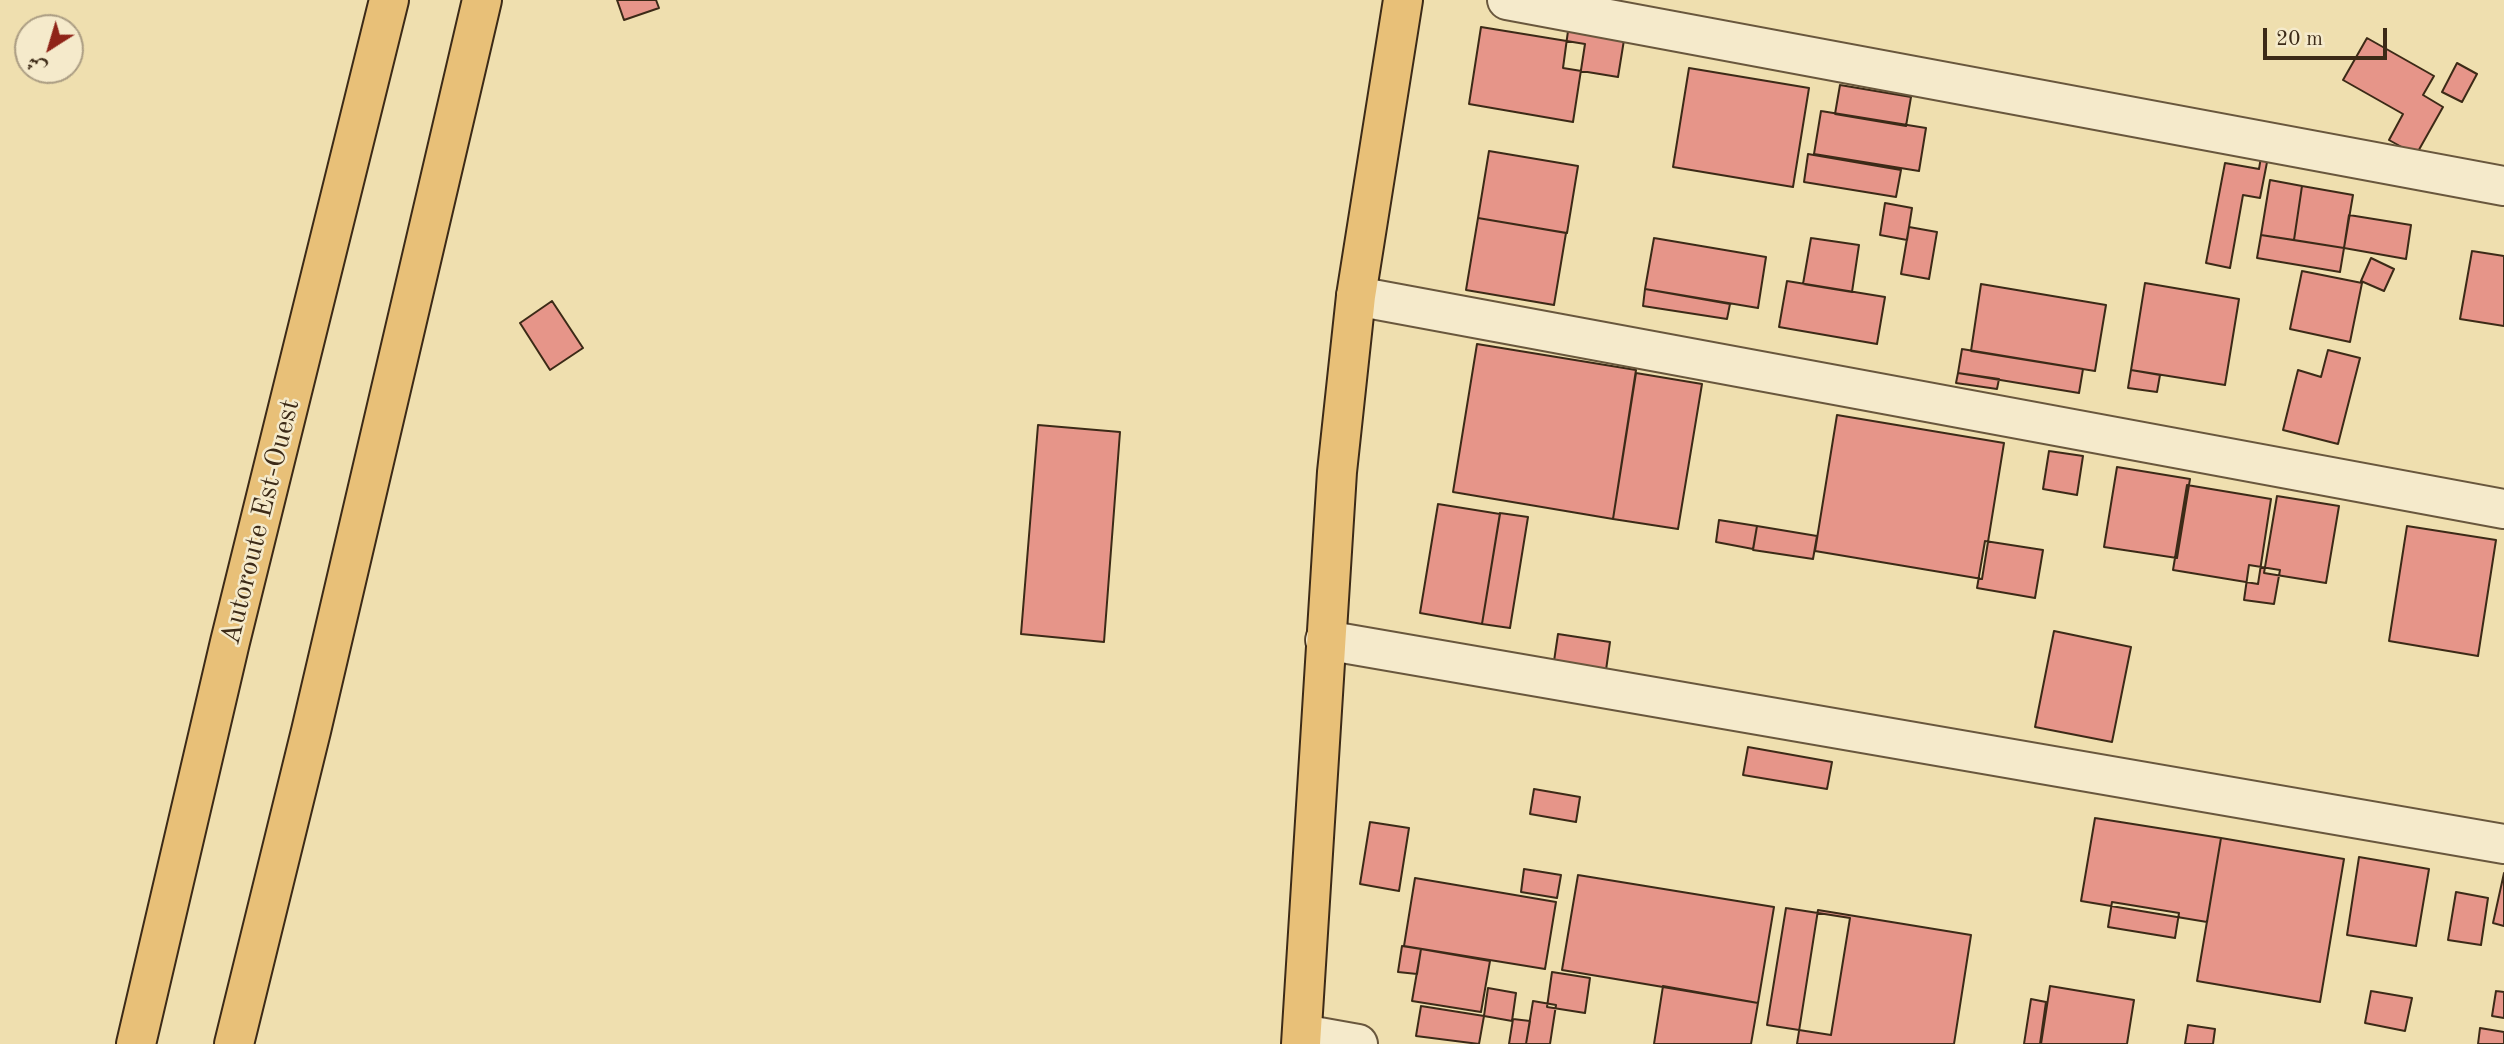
<!DOCTYPE html>
<meta charset="utf-8">
<style>
body{margin:0}
#map{position:relative;width:2504px;height:1044px;overflow:hidden;background:#efdfaf;font-family:"Old Standard TT",Amiri,serif}
canvas{display:block}
.north{position:absolute;left:14px;top:14px;width:70px;height:70px;box-sizing:border-box;background:#f5eacb;border:2px solid #ab9d83;border-radius:50%;rotate:217deg;font-size:19px;font-weight:700;line-height:28px;text-align:center;color:#3c2a17}
.north::after{content:'';display:block;margin:auto;width:24px;height:32px;background:#8f2418;clip-path:polygon(50% 0,100% 100%,50% 72%,0 100%)}
.scale{position:absolute;left:2263px;top:28px;width:124px;height:32px;box-sizing:border-box;border:4px solid #3c2a17;border-top:0;padding-left:9px;font-size:21px;line-height:24px;white-space:nowrap;color:#3c2a17;-webkit-text-stroke:5px #f5eacb;paint-order:stroke}
</style>
<div id="map">
<canvas width="2504" height="1044"></canvas>
<div class="north">ش</div>
<div class="scale">20 m</div>
</div>
<script>
const ctx = document.querySelector('canvas').getContext('2d');
ctx.lineJoin = 'round';
function fill(path, color) { ctx.fillStyle = color; ctx.fill(path, 'evenodd'); }
const shape = rows => new Path2D(rows.map(r => 'M' + r).join(''));
function stroke(path, color, width, dash) { ctx.strokeStyle = color; ctx.lineWidth = width; ctx.lineCap = dash ? 'butt' : 'round'; ctx.setLineDash(dash || []); ctx.stroke(path); }
function label(font, color, halo, rows, align = 'center') {
  ctx.font = font + ' "Old Standard TT",serif'; ctx.lineWidth = 5; ctx.setLineDash([]); ctx.textBaseline = 'middle'; ctx.strokeStyle = halo; ctx.fillStyle = color; for (const [text, x, y, turn = 0] of rows) {
    ctx.save(); ctx.translate(x, y); ctx.rotate((+turn || 0) * Math.PI / 180); ctx.textAlign = isNaN(turn) ? turn : align; if (halo) ctx.strokeText(text, 0, 0); ctx.fillText(text, 0, 0); ctx.restore();
  }
}
const building = shape([
 [617,0,656,0,659,8,624,20,617,0],
 [1481,27,1585,44,1573,122,1469,104,1481,27],
 [1568,31,1624,40,1618,77,1563,68,1568,31],
 [2367,38,2434,76,2423,95,2443,107,2416,155,2389,140,2403,114,2343,80,2367,38],
 [2457,63,2477,74,2462,102,2442,92,2457,63],
 [1689,68,1809,88,1793,187,1673,167,1689,68],
 [1840,85,1911,97,1906,126,1835,114,1840,85],
 [1821,111,1926,128,1919,171,1814,154,1821,111],
 [1489,151,1578,166,1567,233,1478,218,1489,151],
 [2262,151,2269,152,2260,198,2243,195,2230,268,2206,263,2225,163,2259,169,2262,151],
 [1808,154,1901,170,1896,197,1804,182,1808,154],
 [2270,180,2302,186,2294,240,2261,235,2270,180],
 [2302,186,2353,195,2344,248,2294,240,2302,186],
 [1885,203,1912,208,1907,240,1880,235,1885,203],
 [2349,215,2411,225,2406,259,2344,248,2349,215],
 [1478,218,1566,233,1554,305,1466,290,1478,218],
 [1909,227,1937,232,1929,279,1901,274,1909,227],
 [2261,235,2344,248,2340,272,2257,258,2261,235],
 [1654,238,1766,257,1758,308,1645,289,1654,238],
 [1811,238,1859,245,1852,292,1803,284,1811,238],
 [2472,251,2504,256,2504,326,2460,319,2472,251],
 [2371,258,2394,269,2384,291,2361,281,2371,258],
 [2302,271,2362,283,2350,342,2290,329,2302,271],
 [1787,281,1885,297,1877,344,1779,327,1787,281],
 [2145,283,2239,299,2225,385,2131,370,2145,283],
 [1981,284,2106,305,2095,371,1971,351,1981,284],
 [1645,289,1730,304,1727,319,1643,306,1645,289],
 [552,301,583,348,550,370,520,323,552,301],
 [1477,344,1636,370,1613,519,1453,492,1477,344],
 [1962,349,2083,369,2079,393,1958,373,1962,349],
 [2328,350,2360,358,2338,444,2283,430,2298,370,2321,377,2328,350],
 [2131,370,2160,375,2157,392,2128,388,2131,370],
 [1636,373,1702,384,1678,529,1613,519,1636,373],
 [1958,373,1999,379,1997,389,1956,383,1958,373],
 [1837,415,2004,443,1982,579,1815,551,1837,415],
 [1038,425,1120,432,1104,642,1021,634,1038,425],
 [2049,451,2083,456,2077,495,2043,489,2049,451],
 [2117,467,2190,479,2177,558,2104,547,2117,467],
 [2187,485,2271,499,2258,584,2173,570,2187,485],
 [2277,496,2339,506,2326,583,2264,573,2277,496],
 [1438,504,1500,514,1482,624,1420,613,1438,504],
 [1500,513,1528,517,1510,628,1482,624,1500,513],
 [1719,520,1757,526,1753,549,1716,542,1719,520],
 [1757,526,1817,536,1813,559,1753,550,1757,526],
 [2407,526,2496,540,2478,656,2389,641,2407,526],
 [1985,541,2043,550,2035,598,1977,588,1985,541],
 [2249,565,2280,570,2274,604,2244,600,2249,565],
 [2054,631,2131,647,2112,742,2035,727,2054,631],
 [1558,634,1610,642,1605,677,1553,668,1558,634],
 [1748,747,1832,762,1827,789,1743,775,1748,747],
 [1534,789,1580,797,1576,822,1530,814,1534,789],
 [2095,818,2221,838,2207,922,2081,901,2095,818],
 [1370,822,1409,828,1399,891,1360,884,1370,822],
 [2221,838,2344,859,2320,1002,2197,981,2221,838],
 [2359,857,2429,869,2416,946,2347,935,2359,857],
 [1524,869,1561,875,1557,898,1521,892,1524,869],
 [2504,873,2504,926,2493,923,2504,873],
 [1578,875,1774,907,1758,1003,1562,970,1578,875],
 [1415,878,1556,902,1545,969,1404,946,1415,878],
 [2456,892,2488,898,2481,945,2448,940,2456,892],
 [2112,902,2179,913,2175,938,2108,927,2112,902],
 [1786,908,1850,918,1831,1035,1767,1025,1786,908],
 [1818,910,1971,935,1954,1044,1797,1044,1818,910],
 [1402,946,1421,949,1417,974,1398,972,1402,946],
 [1421,949,1490,961,1481,1012,1412,1001,1421,949],
 [1552,972,1590,978,1585,1013,1547,1007,1552,972],
 [1663,986,1758,1003,1751,1044,1654,1044,1663,986],
 [2050,986,2134,1000,2127,1044,2041,1044,2050,986],
 [1488,988,1516,993,1512,1021,1484,1016,1488,988],
 [2371,991,2412,998,2405,1031,2365,1023,2371,991],
 [2496,991,2504,992,2504,1018,2492,1016,2496,991],
 [2031,999,2046,1002,2040,1044,2024,1044,2031,999],
 [1533,1001,1556,1005,1550,1044,1526,1044,1533,1001],
 [1421,1006,1484,1016,1479,1044,1416,1036,1421,1006],
 [1513,1019,1530,1021,1526,1044,1509,1044,1513,1019],
 [2188,1025,2215,1029,2213,1044,2185,1044,2188,1025],
 [2480,1028,2504,1032,2504,1044,2478,1044,2480,1028]
]);
const minor = shape([
 [1507,0,2504,186],
 [1356,296,2504,509],
 [1325,640,2504,844],
 [1302,1034,1358,1044]
]);
const major = shape([
 [1301,1044,1337,472,1356,296,1403,0]
]);
const highway = shape([
 [136,1044,230,642,389,0],
 [234,1044,311,731,482,0]
]);
const streetNames = [
 ["Autoroute Est-Ouest",261,522,-76]
];
fill(building, '#e69589');
stroke(building, '#3c2a17', 2);
stroke(minor, '#69573d', 42);
stroke(major, '#3c2a17', 42);
stroke(highway, '#3c2a17', 42);
stroke(minor, '#f5eacb', 38);
stroke(major, '#e8c078', 38);
stroke(highway, '#e8c078', 38);
label('28px', '#3c2a17', '#f5eacb', streetNames);
</script>
